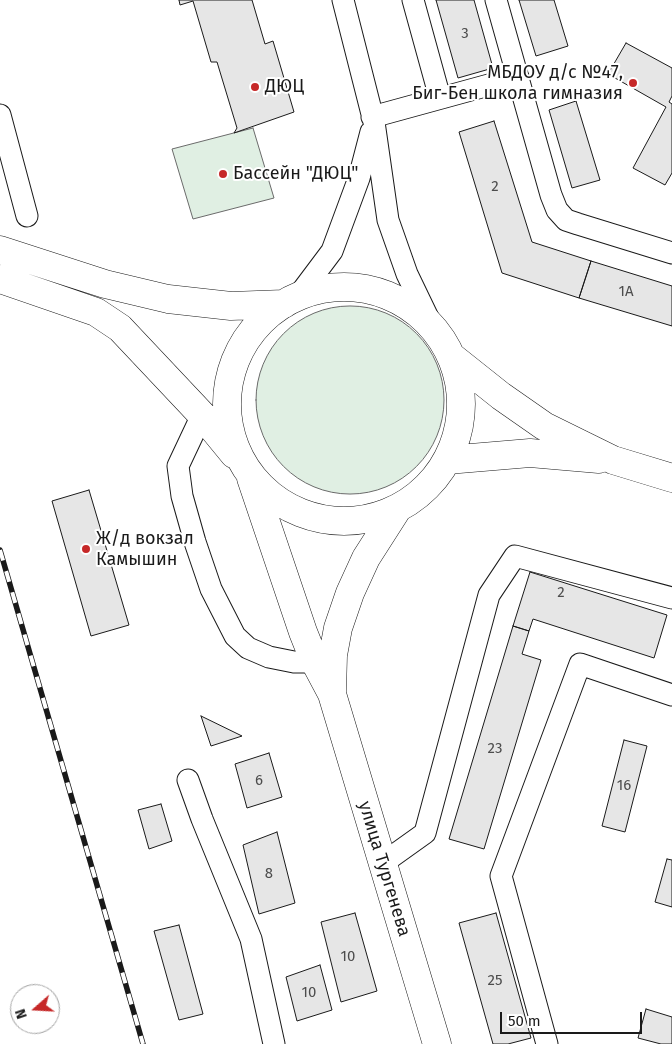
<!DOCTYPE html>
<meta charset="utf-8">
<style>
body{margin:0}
#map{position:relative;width:672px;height:1044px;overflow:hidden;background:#fff;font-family:"Fira Sans",sans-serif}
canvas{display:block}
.north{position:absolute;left:10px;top:984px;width:50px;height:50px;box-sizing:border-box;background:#fff;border:1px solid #a3a3a3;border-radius:50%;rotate:251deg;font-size:14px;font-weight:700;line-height:20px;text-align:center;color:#1a1a1a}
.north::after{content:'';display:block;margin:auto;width:18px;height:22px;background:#c62828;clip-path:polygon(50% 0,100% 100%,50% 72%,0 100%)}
.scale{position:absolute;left:500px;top:1012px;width:142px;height:22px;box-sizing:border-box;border:2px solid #1a1a1a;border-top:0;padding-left:6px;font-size:15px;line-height:18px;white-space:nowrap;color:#1a1a1a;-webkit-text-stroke:4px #fff;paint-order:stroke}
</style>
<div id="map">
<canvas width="672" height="1044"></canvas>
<div class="north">N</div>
<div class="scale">50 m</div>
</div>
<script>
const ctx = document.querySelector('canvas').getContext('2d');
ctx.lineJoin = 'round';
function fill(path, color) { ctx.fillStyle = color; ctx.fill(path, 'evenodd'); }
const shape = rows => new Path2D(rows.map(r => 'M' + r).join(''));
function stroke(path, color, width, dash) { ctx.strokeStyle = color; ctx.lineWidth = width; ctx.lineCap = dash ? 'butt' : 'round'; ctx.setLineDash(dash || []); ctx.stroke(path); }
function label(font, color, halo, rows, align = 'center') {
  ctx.font = font + ' "Fira Sans",sans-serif'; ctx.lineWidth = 4; ctx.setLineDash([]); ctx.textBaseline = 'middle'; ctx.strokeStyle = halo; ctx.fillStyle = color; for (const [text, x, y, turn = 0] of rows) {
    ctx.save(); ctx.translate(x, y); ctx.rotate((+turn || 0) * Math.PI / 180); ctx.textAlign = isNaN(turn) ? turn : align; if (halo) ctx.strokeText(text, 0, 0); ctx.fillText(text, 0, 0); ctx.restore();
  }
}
const green = shape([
 [253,128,274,198,193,219,172,149,253,128],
 '256 400a94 94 0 1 1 188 0a94 94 0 1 1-188 0Z'
]);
const building = shape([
 [179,0,252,0,265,44,273,41,294,112,234,133,237,128,217,62,211,62,193,1,180,5,179,0],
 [436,0,474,0,493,68,458,78,436,0],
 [519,0,554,0,568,46,536,56,519,0],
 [626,43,672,68,672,96,669,102,672,104,672,173,665,185,633,168,666,107,608,74,626,43],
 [576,101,600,180,572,188,549,110,576,101],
 [494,121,532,242,591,261,579,298,502,273,459,132,494,121],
 [591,261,672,286,672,326,579,298,591,261],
 [89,490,129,625,91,636,52,501,89,490],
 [530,572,667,615,654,658,533,619,529,631,513,626,530,572],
 [513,626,529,631,522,654,541,660,484,849,449,839,513,626],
 [201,716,242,736,211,746,201,716],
 [624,740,647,746,625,832,602,826,624,740],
 [269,753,282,797,247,808,235,764,269,753],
 [161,804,172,841,149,849,138,810,161,804],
 [277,832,295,903,259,914,243,845,277,832],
 [667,859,672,860,672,907,655,902,667,859],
 [355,913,377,991,341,1002,321,922,355,913],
 [496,913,531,1038,508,1044,493,1044,459,923,496,913],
 [179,925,203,1014,179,1020,154,931,179,925],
 [320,965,332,1010,297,1021,286,977,320,965],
 [646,1009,672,1017,672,1044,661,1044,638,1038,646,1009]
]);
const minor = shape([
 [343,0,374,122,388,220,407,274,433,328],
 [413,0,440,98],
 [496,0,551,195,557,210,566,220,578,224,672,253],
 [0,115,27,216],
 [372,117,518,77],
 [299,295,332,251,359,178,371,132],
 [202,415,178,466,182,496,195,542,211,589,235,636,248,648,269,657,294,662,315,662],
 [188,780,202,819,251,939,274,1044],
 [383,863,425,833,489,595,515,556,672,598],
 [547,1044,501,876,580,664,672,695]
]);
const major = shape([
 [0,250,105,284,168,299,231,306,284,304],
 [0,279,96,312,120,328,202,415,234,454],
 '227 404a117 117 0 1 1 234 0a117 117 0 1 1-234 0Z',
 [452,357,501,396,544,426,613,460,672,478],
 [447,460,530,453,599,459],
 [251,478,303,632,315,662,332,694,437,1044],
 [332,692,333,655,338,628,350,593,366,558,398,508]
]);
const rail = shape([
 [0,550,143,1044]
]);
const markers = [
 [633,83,5,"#c62828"],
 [255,87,5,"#c62828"],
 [223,174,5,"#c62828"],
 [86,549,5,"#c62828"]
];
const numberNames = [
 ["3",465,34],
 ["2",495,187],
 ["1А",626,292],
 ["2",561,593],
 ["23",495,749],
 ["6",259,781],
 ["16",624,786],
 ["8",269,874],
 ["10",348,957],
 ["25",495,981],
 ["10",309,993]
];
const poiNames = [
 ["МБДОУ д/с №47,",623,73,"right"],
 ["Биг-Бен школа гимназия",623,94,"right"],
 ["ДЮЦ",265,87],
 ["Бассейн \"ДЮЦ\"",233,174],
 ["Ж/д вокзал",96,539],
 ["Камышин",96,560]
];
const streetNames = [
 ["улица Тургенева",384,869,73]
];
fill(green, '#e0efe3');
stroke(green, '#6a6a6a', 1);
fill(building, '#e6e6e6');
stroke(building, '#1a1a1a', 1);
stroke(minor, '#1a1a1a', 23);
stroke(major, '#1a1a1a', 29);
stroke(minor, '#fff', 21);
stroke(major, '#fff', 28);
stroke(rail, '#1a1a1a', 5.5);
stroke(rail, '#fff', 4, [11]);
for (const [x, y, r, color] of markers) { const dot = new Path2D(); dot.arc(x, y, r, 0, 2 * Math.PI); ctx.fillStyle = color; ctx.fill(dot); stroke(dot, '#fff', 2); }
label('15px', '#4d4d4d', null, numberNames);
label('18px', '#1a1a1a', '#fff', poiNames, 'left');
label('18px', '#1a1a1a', '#fff', streetNames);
</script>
